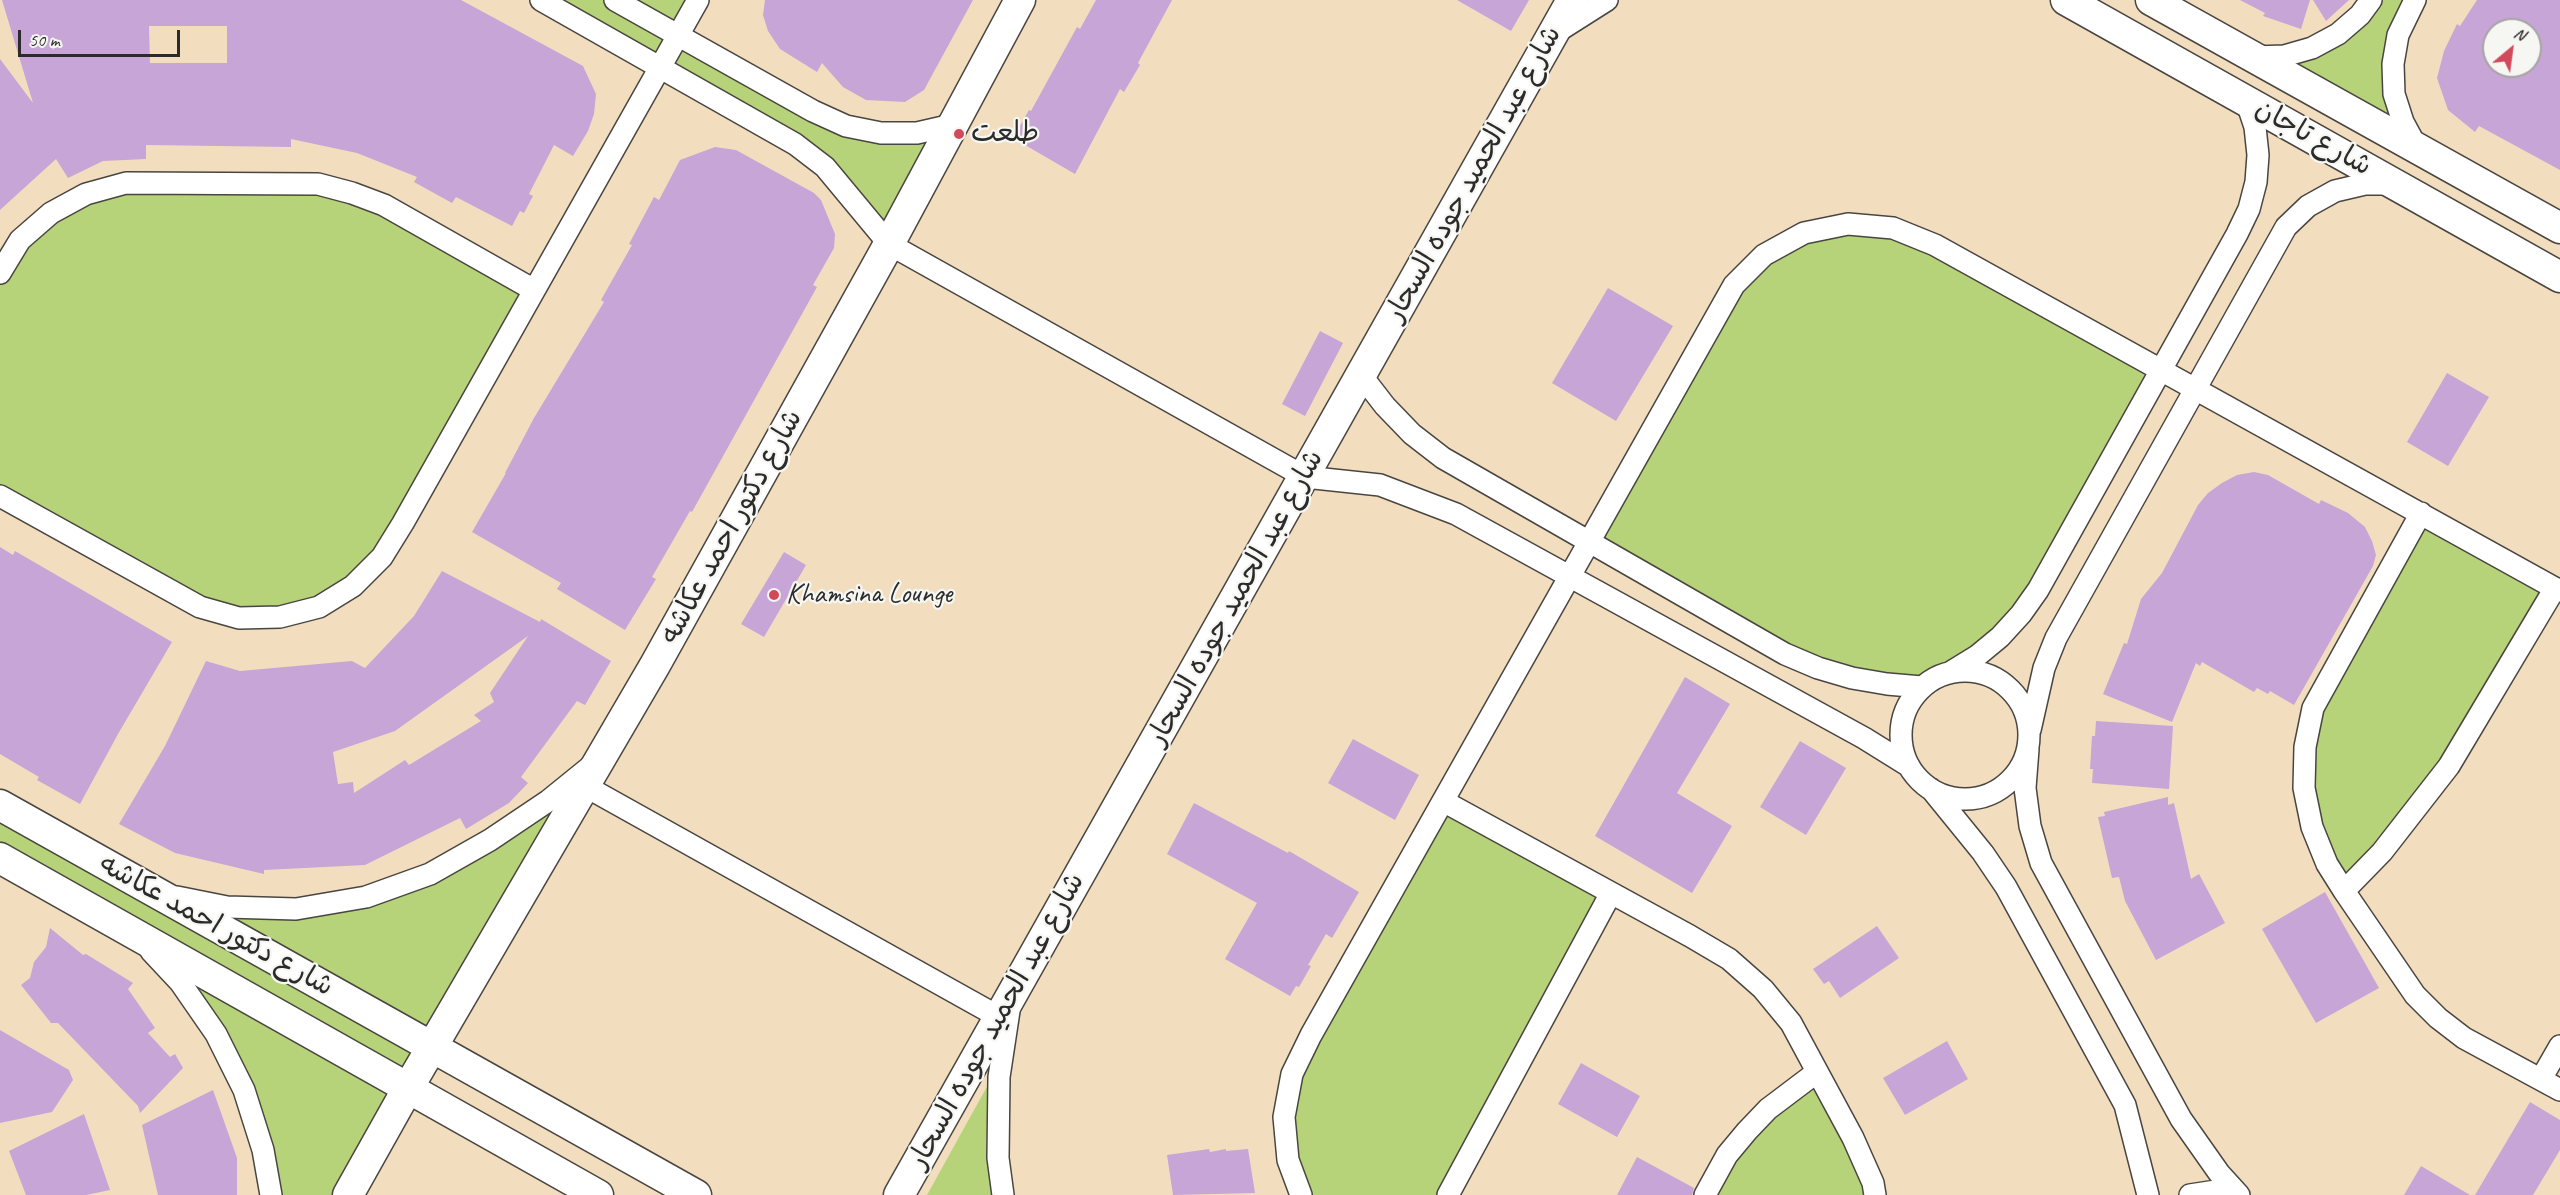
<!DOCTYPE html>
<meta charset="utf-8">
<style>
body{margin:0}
#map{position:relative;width:2560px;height:1195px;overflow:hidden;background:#f3ddbf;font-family:Caveat,sans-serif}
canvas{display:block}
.north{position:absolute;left:2482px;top:18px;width:60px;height:60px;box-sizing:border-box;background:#f6f6f2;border:2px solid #a5a5a2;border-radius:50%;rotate:29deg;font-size:16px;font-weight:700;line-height:24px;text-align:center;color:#2b2b2b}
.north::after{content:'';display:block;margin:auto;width:21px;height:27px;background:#d1495b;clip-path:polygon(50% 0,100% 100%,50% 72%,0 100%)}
.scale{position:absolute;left:18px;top:30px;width:162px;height:27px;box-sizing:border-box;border:3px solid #2b2b2b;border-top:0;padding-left:8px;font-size:18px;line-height:21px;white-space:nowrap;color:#2b2b2b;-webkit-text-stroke:4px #f6f6f2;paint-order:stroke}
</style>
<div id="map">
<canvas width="2560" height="1195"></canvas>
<div class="north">N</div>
<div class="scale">50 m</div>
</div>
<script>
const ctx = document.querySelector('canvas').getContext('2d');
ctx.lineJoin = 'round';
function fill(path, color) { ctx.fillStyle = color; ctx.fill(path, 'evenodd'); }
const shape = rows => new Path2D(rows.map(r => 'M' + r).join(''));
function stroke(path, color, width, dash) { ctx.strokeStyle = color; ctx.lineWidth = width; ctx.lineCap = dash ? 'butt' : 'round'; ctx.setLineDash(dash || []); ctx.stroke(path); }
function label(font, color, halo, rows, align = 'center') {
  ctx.font = font + ' Caveat,"Playpen Sans Arabic",sans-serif'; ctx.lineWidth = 4.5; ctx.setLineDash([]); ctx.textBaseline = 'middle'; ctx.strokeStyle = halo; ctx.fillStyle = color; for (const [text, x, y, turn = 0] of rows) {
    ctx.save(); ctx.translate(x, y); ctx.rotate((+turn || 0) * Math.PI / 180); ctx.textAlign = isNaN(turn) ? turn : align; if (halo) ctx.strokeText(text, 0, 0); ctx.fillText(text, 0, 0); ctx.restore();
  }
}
const green = shape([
 [541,0,698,0,679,36,846,126,952,125,889,244,825,167],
 [2371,0,2415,0,2393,64,2417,149,2284,56,2312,48],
 [318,184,534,290,403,523,319,607,239,618,0,496,0,273,20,240,86,194],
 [1893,228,2161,370,2038,590,1951,672,1936,677,1922,687,1852,678,1589,542,1734,285,1804,233],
 [2421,513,2555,588,2478,720,2344,891,2327,864,2305,747],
 [602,757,348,1195,271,1195,245,1094,137,936,0,858,0,805,160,894,296,909,430,874],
 [1443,801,1611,893,1448,1195,1301,1195,1288,1160,1292,1074],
 [1817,1072,1875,1195,1705,1195,1727,1155],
 [994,1074,996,1195,927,1195]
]);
const building = shape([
 [2,0,461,0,583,66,596,94,594,114,588,131,573,156,554,145,529,194,533,196,524,213,520,211,512,226,456,197,452,203,414,182,417,177,357,153,291,139,291,147,146,145,146,159,103,161,68,178,56,159,0,210,0,59,33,103],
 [149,26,227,26,227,63,150,63],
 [765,0,973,0,924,90,905,102,866,100,843,87,822,63,817,72,780,49,768,31,763,15],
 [1096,0,1172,0,1138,63,1140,65,1124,92,1120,89,1075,174,1013,138,1029,110,1031,111,1077,27,1080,29],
 [1457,0,1529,0,1511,31],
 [2240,0,2310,0,2301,29,2263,16,2265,13],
 [2313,0,2349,0,2326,21],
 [2477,0,2560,0,2560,170,2479,126,2475,132,2448,110,2437,78,2444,51,2457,24,2460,26],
 [2494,30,2530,30,2530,66,2494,66],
 [715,147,736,150,814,193,821,200,835,234,834,248,813,285,817,287,692,512,690,511,652,577,656,579,625,630,557,589,561,583,472,532,506,473,505,473,534,418,604,302,601,300,632,245,629,244,654,197,659,200,680,160],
 [1608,288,1673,326,1616,421,1552,383],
 [1320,331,1343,343,1305,416,1282,404],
 [2447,373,2489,397,2448,466,2407,442],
 [2254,472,2268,475,2319,504,2321,500,2348,513,2365,527,2372,541,2376,555,2373,566,2294,705,2270,691,2268,694,2257,688,2254,692,2202,662,2200,666,2196,663,2172,722,2103,694,2124,643,2127,644,2141,599,2162,573,2198,505,2208,493,2222,483,2237,475],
 [0,547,13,555,15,551,172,642,118,734,80,804,37,780,39,777,0,754],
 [784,552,806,565,764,637,741,624],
 [442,571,540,622,541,619,611,661,585,705,577,701,521,777,528,783,509,803,466,829,460,818,365,865,264,870,264,874,175,853,119,824,165,746,206,661,240,671,352,661,365,668,414,616],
 [528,636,490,693,494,702,474,715,481,721,409,765,405,760,354,793,353,782,338,784,333,752,395,731],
 [1685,677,1730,704,1677,793,1732,826,1692,893,1595,836],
 [2096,721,2173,726,2169,789,2092,783,2093,769,2090,769,2092,736,2095,736],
 [1353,739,1419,775,1395,820,1328,783],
 [1800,741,1846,768,1806,835,1760,807],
 [2168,797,2168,805,2174,803,2191,879,2199,874,2225,923,2156,960,2125,901,2119,877,2112,878,2098,817,2105,816,2104,812],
 [1194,803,1288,853,1289,851,1359,892,1332,938,1326,934,1308,965,1311,966,1299,987,1296,986,1290,996,1225,959,1257,903,1167,854],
 [2325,892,2379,988,2316,1023,2262,929],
 [1877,926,1899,958,1840,998,1829,981,1824,984,1813,969],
 [50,928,83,955,86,954,133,983,128,989,155,1028,148,1033,170,1057,175,1054,183,1068,140,1113,138,1106,58,1023,51,1023,21,985,30,978,34,962,46,947],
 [0,1030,69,1070,73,1080,52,1112,0,1123],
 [1947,1041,1968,1079,1905,1115,1883,1078],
 [1581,1063,1640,1096,1617,1137,1558,1104],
 [213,1090,237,1158,237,1195,158,1195,142,1125],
 [2530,1102,2560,1120,2560,1150,2533,1195,2475,1195],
 [84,1114,110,1190,86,1195,26,1195,9,1151],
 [1209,1149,1210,1152,1226,1149,1226,1151,1248,1149,1255,1193,1173,1195,1167,1155],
 [1637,1157,1694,1188,1692,1195,1617,1195],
 [2421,1166,2470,1195,2404,1195]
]);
const street = shape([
 [541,0,795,144,825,167,889,244,1305,477,1380,485,1456,514,1864,738,1909,766],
 [615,0,813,111,846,126,881,133,917,133,952,125],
 [2415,0,2398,35,2393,64,2394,94,2403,122,2417,148],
 [1555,33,1607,0],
 [2254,57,2284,56,2312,48,2338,34,2360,15,2371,0],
 [0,273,20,240,51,213,86,194,126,183,318,184,352,193,384,205,534,290],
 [1361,375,1385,406,1412,434,1443,458,1785,654,1818,668,1852,678,1887,684,1922,687],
 [0,496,200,607,239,618,280,617,319,607,353,586,382,557,403,523,698,0],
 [2421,513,2313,708,2305,747,2304,788,2312,827,2327,864,2344,891,2415,995,2438,1018,2464,1038,2560,1090],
 '1901 735a64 64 0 1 1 128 0a64 64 0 1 1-128 0Z',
 [1951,672,1977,656,2000,637,2021,614,2038,590,2237,234,2249,209,2256,182,2258,155,2255,127,2246,100],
 [2030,730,2044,668,2056,638,2286,227,2308,206,2335,191,2365,184,2392,184],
 [2028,749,2025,788,2030,826,2041,863,2181,1119,2219,1173,2239,1195],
 [585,786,999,1017],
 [1931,789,1983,853,2006,887,2125,1105,2148,1195],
 [1443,801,1690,936,1729,959,1763,989,1791,1023,1853,1138,1873,1183,1875,1195],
 [2344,891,2382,852,2449,766,2555,588],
 [177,897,227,907,296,909,366,897,430,874,490,840,548,801,590,767],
 [151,951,180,982,216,1034,244,1090,263,1150,271,1195],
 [2541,1079,2560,1046],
 [1003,1195,998,1158,999,1077,1009,1011],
 [1301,1195,1288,1160,1284,1117,1292,1074,1311,1035,1734,285,1764,255,1804,233,1848,224,1893,228,1935,245,2560,591],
 [1448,1195,1611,893],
 [1705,1195,1727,1155,1747,1131,1768,1109,1817,1072],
 [2190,1195,2216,1191,2231,1195]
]);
const secondary = shape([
 [2066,0,2560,277],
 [2151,0,2560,228],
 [0,805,696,1195],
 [0,858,598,1195],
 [348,1195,408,1088,655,665,889,244,1020,0],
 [899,1195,1572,0]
]);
const markers = [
 [959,134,6,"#d1495b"],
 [774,595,6,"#d1495b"]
];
const poiNames = [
 ["طلعت",971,134],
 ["Khamsina Lounge",786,595]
];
const streetNames = [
 ["شارع تاجان",2313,138,29],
 ["شارع عبد الحميد جوده السحار",1474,174,-61],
 ["شارع دكتور احمد عكاشه",732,527,-61],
 ["شارع عبد الحميد جوده السحار",1236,598,-61],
 ["شارع دكتور احمد عكاشه",216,926,29],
 ["شارع عبد الحميد جوده السحار",997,1021,-61]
];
fill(green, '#b6d379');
fill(building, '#c7a5d6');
stroke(street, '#494641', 24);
stroke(secondary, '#494641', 33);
stroke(street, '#fff', 21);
stroke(secondary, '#fff', 30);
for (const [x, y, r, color] of markers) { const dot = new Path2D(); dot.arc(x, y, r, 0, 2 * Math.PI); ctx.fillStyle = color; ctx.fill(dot); stroke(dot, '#f6f6f2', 2); }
label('28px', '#2b2b2b', '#f6f6f2', poiNames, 'left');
label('28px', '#2b2b2b', '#f6f6f2', streetNames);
</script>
